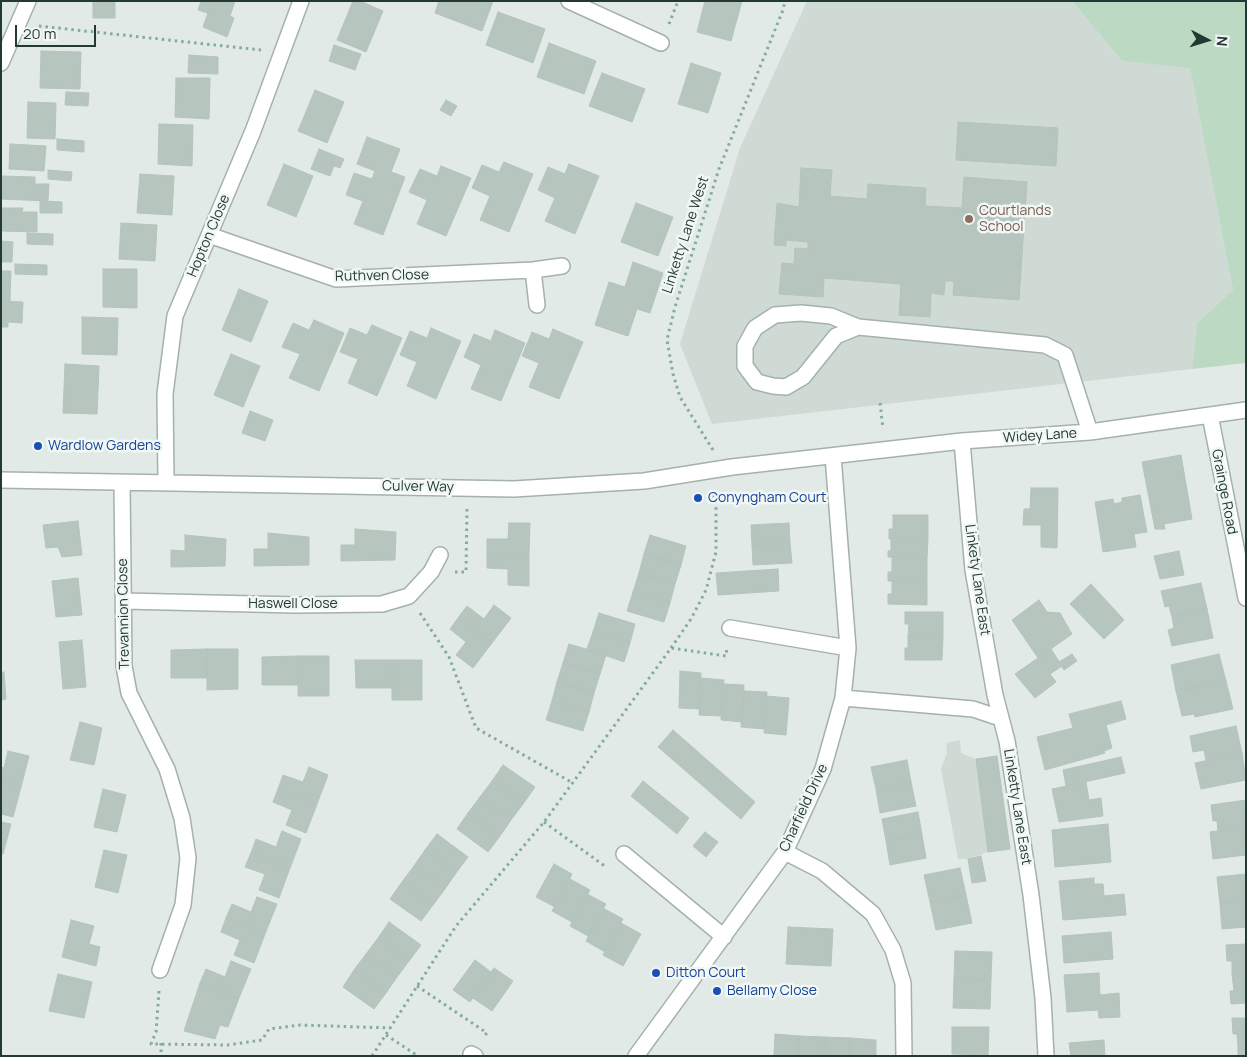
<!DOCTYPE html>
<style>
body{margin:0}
#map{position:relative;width:1247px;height:1057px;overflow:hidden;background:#e1eae6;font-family:Manrope,sans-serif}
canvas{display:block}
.frame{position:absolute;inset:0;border:2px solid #233933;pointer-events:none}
.north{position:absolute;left:1182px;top:15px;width:50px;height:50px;-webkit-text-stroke:4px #f1f7f4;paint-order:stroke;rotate:95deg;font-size:14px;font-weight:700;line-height:20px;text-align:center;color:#233933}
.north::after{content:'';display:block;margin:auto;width:18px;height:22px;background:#233933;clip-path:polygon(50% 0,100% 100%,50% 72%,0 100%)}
.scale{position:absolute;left:15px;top:25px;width:81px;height:22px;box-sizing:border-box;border:2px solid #233933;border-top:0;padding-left:6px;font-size:15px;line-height:18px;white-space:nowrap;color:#233933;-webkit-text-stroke:4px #f1f7f4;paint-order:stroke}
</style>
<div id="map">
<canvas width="1247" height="1057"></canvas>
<div class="frame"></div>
<div class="north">N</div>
<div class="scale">20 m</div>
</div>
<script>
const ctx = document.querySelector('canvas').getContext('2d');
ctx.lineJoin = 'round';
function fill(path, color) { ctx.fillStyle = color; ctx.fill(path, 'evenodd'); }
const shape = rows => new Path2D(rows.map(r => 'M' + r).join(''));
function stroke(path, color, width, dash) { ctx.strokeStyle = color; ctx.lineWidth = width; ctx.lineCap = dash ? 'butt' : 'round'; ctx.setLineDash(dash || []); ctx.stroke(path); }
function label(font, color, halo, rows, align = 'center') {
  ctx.font = font + ' Manrope,sans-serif'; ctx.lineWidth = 5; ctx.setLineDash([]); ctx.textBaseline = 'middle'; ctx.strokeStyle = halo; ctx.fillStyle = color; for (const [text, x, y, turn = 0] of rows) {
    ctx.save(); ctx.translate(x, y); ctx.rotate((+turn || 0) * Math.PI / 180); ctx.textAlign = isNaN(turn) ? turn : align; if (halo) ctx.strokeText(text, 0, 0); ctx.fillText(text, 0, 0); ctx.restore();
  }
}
const built = shape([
 [807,1,1072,1,1122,61,1190,67,1233,290,1197,323,1192,369,712,424,680,344,740,148],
 [960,740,961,753,976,759,997,756,1010,849,988,852,968,859,958,859,941,769,947,753,946,743]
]);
const green = shape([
 [1072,1,1246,1,1246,363,1192,369,1197,323,1233,290,1190,68,1122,61]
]);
const building = shape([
 [93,1,115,1,115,18,93,18,93,1],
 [201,1,235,1,230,16,234,18,227,37,203,27,208,13,198,10,201,1],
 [353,1,360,1,383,11,366,52,337,40,353,1],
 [439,1,493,1,482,31,435,13,439,1],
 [705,1,742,1,731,41,697,32,705,1],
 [498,12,545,29,533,63,486,45,498,12],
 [549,43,596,61,584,94,537,77,549,43],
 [334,45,361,54,355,70,329,61,334,45],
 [41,51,81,52,80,89,40,88,41,51],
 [189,55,218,57,218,74,188,73,189,55],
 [691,63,721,73,708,113,678,104,691,63],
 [602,73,645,89,632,122,589,106,602,73],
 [176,78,210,78,209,119,175,117,176,78],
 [315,90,344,102,327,143,298,131,315,90],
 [66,92,89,93,88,106,65,105,66,92],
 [446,100,457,106,451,116,440,110,446,100],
 [28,102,56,103,55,139,27,138,28,102],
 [958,122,1058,128,1056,166,956,160,958,122],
 [159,124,193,125,192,166,158,164,159,124],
 [367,137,400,149,391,172,405,177,383,235,354,224,363,201,346,195,354,173,372,179,375,171,357,164,367,137],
 [57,139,84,141,84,152,57,150,57,139],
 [10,144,46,146,44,171,9,169,10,144],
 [319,149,344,159,340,168,315,159,319,149],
 [315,159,334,166,330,176,311,169,315,159],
 [504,162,533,174,509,232,480,220,490,196,472,188,482,165,499,172,504,162],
 [284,164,313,176,296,217,267,205,284,164],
 [569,164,599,176,575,234,545,221,555,198,538,190,548,167,565,174,569,164],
 [441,166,471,178,446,236,417,224,427,200,409,192,420,169,437,176,441,166],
 [801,168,832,170,830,196,867,199,868,184,926,188,925,206,962,208,964,177,1027,182,1019,300,953,295,954,281,945,281,944,295,931,293,930,317,899,315,901,284,824,278,823,297,779,294,782,263,794,264,795,248,808,249,808,242,786,240,786,246,774,245,777,203,799,207,801,168],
 [48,170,72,172,71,181,48,179,48,170],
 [140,174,174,176,172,215,137,213,140,174],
 [1,176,35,177,35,184,49,184,48,201,1,199,1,176],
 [40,201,62,202,62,213,40,213,40,201],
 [636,203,673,217,658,256,621,242,636,203],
 [1,208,23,208,22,212,37,212,37,232,1,231,1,208],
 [121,223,157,225,155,261,119,259,121,223],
 [27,233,53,234,53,245,27,244,27,233],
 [1,241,13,242,12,262,1,262,1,241],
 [633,262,663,273,650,313,637,309,628,336,595,325,609,282,625,287,633,262],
 [15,264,47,265,47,275,15,274,15,264],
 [103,269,137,269,137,308,103,307,103,269],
 [1,271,11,271,10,301,1,301,1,271],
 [239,289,268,301,251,342,222,330,239,289],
 [1,301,23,302,22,323,8,322,8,327,1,327,1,301],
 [82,317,118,318,117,355,82,354,82,317],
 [314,320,344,333,319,391,289,378,300,354,282,347,293,323,309,330,314,320],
 [372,325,402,338,377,396,348,383,358,359,340,352,350,328,367,335,372,325],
 [431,328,461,341,436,399,407,386,417,362,400,355,410,331,427,338,431,328],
 [553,329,583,342,559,399,529,387,539,363,522,356,532,332,549,339,553,329],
 [495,330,525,343,501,401,471,389,481,365,464,357,474,334,491,341,495,330],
 [231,354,260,366,243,407,214,395,231,354],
 [65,364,99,366,97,414,63,413,65,364],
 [250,411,273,420,265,441,242,433,250,411],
 [1181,455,1192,519,1164,524,1165,529,1155,529,1142,462,1181,455],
 [1031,488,1058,488,1057,548,1041,547,1041,525,1023,525,1024,509,1030,509,1031,488],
 [1140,495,1147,532,1134,534,1136,547,1103,552,1095,502,1113,499,1114,504,1122,502,1122,498,1140,495],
 [893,515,928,515,928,539,889,539,889,529,893,529,893,515],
 [78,521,82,555,62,557,58,547,46,548,43,525,78,521],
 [509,523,530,523,529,554,487,554,487,539,508,539,509,523],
 [789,523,790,543,752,545,751,525,789,523],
 [355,529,396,532,395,560,341,561,341,545,355,545,355,529],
 [268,533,309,537,309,565,254,566,254,549,268,549,268,533],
 [185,535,226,539,225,566,171,567,171,550,185,551,185,535],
 [650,535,686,546,681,565,644,554,650,535],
 [891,539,928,539,927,558,888,557,888,551,891,551,891,539],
 [790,543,792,563,753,565,752,545,790,543],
 [1179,551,1184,575,1160,579,1154,556,1179,551],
 [487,554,529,554,529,586,508,585,508,569,487,568,487,554],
 [644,554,681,565,675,584,639,573,644,554],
 [892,557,927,558,927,581,888,581,888,572,892,572,892,557],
 [778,569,779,591,718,595,716,573,778,569],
 [639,573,675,584,670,603,633,592,639,573],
 [78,578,82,615,56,617,52,581,78,578],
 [892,581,927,581,927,605,888,604,888,594,892,594,892,581],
 [1201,583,1207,609,1172,617,1169,606,1165,607,1161,591,1201,583],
 [1091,584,1124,620,1104,639,1070,604,1091,584],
 [633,592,670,603,664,622,627,611,633,592],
 [1039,600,1047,612,1060,613,1072,634,1038,658,1012,620,1039,600],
 [494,605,511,618,492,643,458,618,467,606,484,619,494,605],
 [1207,609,1213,638,1172,646,1168,630,1174,628,1172,617,1207,609],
 [905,612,943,612,943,636,908,636,909,624,905,624,905,612],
 [599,613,635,624,630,643,593,632,599,613],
 [458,618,492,643,473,668,456,655,466,642,450,629,458,618],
 [593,632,630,643,624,662,587,649,593,632],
 [908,636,943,636,942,660,905,660,905,648,908,648,908,636],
 [82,640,86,687,63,689,59,642,82,640],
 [569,644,606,655,600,674,563,663,569,644],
 [207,649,238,649,238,689,207,690,207,649],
 [207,649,207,678,171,678,171,650,207,649],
 [1051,649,1062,666,1050,674,1056,682,1035,698,1015,674,1051,649],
 [1072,654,1077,661,1064,670,1059,662,1072,654],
 [1219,654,1226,681,1176,691,1171,665,1219,654],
 [298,656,298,685,262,685,262,657,298,656],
 [298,656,329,656,329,696,298,696,298,656],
 [355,660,392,660,392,688,356,688,355,660],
 [392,660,422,660,422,700,392,700,392,660],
 [563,663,600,674,594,693,557,682,563,663],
 [680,671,701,673,699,709,679,708,680,671],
 [4,672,6,699,1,700,1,673,4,672],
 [701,678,724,680,721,716,699,715,701,678],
 [1226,681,1233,709,1195,717,1194,714,1182,716,1176,691,1226,681],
 [557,682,594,693,589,712,552,701,557,682],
 [723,684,744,685,742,722,721,720,723,684],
 [744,691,767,692,764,729,741,727,744,691],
 [766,696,789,698,786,735,764,733,766,696],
 [552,701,589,712,583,731,546,720,552,701],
 [1121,701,1126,719,1106,725,1112,748,1104,751,1105,753,1045,770,1037,737,1073,728,1069,714,1121,701],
 [80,722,102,728,94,765,70,760,80,722],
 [1236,726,1242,753,1206,760,1204,750,1193,752,1190,736,1236,726],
 [673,730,755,802,741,819,658,747,673,730],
 [8,751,29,756,21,787,1,782,1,767,4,768,8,751],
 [1242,753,1246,780,1201,789,1195,763,1242,753],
 [997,756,1010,849,988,852,976,759,997,756],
 [1121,757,1125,773,1066,786,1063,770,1121,757],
 [907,760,911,782,876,789,871,767,907,760],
 [503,765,535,787,523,804,492,781,503,765],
 [309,767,328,775,317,804,278,789,283,775,303,782,309,767],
 [492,781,523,804,511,820,480,797,492,781],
 [643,781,689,818,677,834,631,796,643,781],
 [1,782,21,787,13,817,1,814,1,782],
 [911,782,916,806,880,813,876,789,911,782],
 [1086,782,1089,800,1101,798,1103,816,1059,822,1052,789,1086,782],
 [103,789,126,795,117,832,94,827,103,789],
 [278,789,317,804,306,833,286,825,292,810,273,802,278,789],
 [480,797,511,820,500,836,468,813,480,797],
 [1246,800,1246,827,1218,831,1217,821,1213,821,1211,805,1246,800],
 [918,812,922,835,886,841,882,819,918,812],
 [468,813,500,836,488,852,457,829,468,813],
 [1,822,11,824,3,854,1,854,1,822],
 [1108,824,1111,862,1055,867,1052,830,1108,824],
 [1246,827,1246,855,1213,859,1210,832,1246,827],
 [282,831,301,839,290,868,251,853,256,839,276,847,282,831],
 [705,832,718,842,706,857,693,846,705,832],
 [437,834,468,857,456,873,425,850,437,834],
 [922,835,926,858,890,865,886,841,922,835],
 [104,850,127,855,118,893,95,887,104,850],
 [425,850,456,873,445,889,414,866,425,850],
 [251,853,290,868,279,898,259,890,265,874,245,867,251,853],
 [981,856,986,881,972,883,968,859,981,856],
 [554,864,572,874,555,907,536,897,554,864],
 [414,866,445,889,433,905,402,882,414,866],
 [960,868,966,895,930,902,924,875,960,868],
 [1246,874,1246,901,1220,904,1217,877,1246,874],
 [1094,878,1094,884,1103,884,1104,896,1124,894,1126,915,1063,920,1059,881,1094,878],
 [570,879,590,890,572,922,552,911,570,879],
 [402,882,433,905,421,921,390,899,402,882],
 [587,894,606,904,588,936,570,926,587,894],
 [966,895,972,923,936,930,930,902,966,895],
 [257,897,277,904,265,934,226,918,232,904,251,912,257,897],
 [1246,901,1246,927,1222,929,1220,904,1246,901],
 [603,908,623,919,605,952,586,941,603,908],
 [226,918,265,934,254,963,234,955,240,940,221,932,226,918],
 [71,920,94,926,89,944,100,947,96,966,62,957,71,920],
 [389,922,421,945,409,961,378,938,389,922],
 [621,923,641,934,623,966,603,955,621,923],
 [788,927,833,929,831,966,786,964,788,927],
 [1111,932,1113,959,1064,963,1062,936,1111,932],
 [378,938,409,961,397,977,366,954,378,938],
 [1246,944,1246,973,1232,974,1232,961,1227,961,1226,945,1246,944],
 [955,951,992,952,991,980,954,979,955,951],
 [366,954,397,977,386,993,354,970,366,954],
 [475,960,491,972,470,1002,453,990,475,960],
 [231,961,251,969,239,998,200,983,206,969,225,977,231,961],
 [494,968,513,981,492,1011,473,998,494,968],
 [354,970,386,993,374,1009,343,987,354,970],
 [1099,973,1100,995,1119,993,1120,1017,1099,1018,1098,1010,1067,1012,1064,975,1099,973],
 [1246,973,1246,1003,1231,1004,1230,991,1234,991,1232,974,1246,973],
 [58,974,92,982,84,1018,49,1011,58,974],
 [954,979,991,980,990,1009,953,1008,954,979],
 [200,983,239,998,228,1027,220,1025,215,1039,184,1031,200,983],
 [1232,1018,1246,1018,1246,1047,1238,1048,1237,1034,1233,1034,1232,1018],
 [952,1027,989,1027,988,1055,952,1054,952,1027],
 [775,1034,799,1036,798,1056,774,1056,775,1034],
 [799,1036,825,1037,824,1056,798,1056,799,1036],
 [825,1037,850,1038,849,1056,824,1056,825,1037],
 [850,1038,876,1040,876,1056,849,1056,850,1038],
 [1104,1040,1105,1056,1071,1056,1069,1043,1104,1040],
 [1246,1047,1246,1056,1238,1056,1238,1048,1246,1047]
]);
const path = shape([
 [669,24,678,1],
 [39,26,261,50],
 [880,403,883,429],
 [713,450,680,397,673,374,667,340,675,307,719,169,783,10,785,1],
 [455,572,466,572,467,508],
 [420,613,449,657,476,728,573,783],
 [671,648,691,619,706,590,716,552,716,506,713,491],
 [544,822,606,867],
 [417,986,487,1033,483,1037],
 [159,991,156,1032,151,1044,228,1045,262,1040,269,1029,300,1025,390,1028],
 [386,1035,418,1056],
 [161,1043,161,1056],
 [372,1056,456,926,544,822,671,648,726,656,727,648]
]);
const minor = shape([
 [569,1,661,43],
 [1,63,28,1],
 [209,235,336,279,533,270,562,266],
 [533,270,537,305],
 [858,327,831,316,801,313,775,315,755,328,745,346,745,366,757,382,773,386,786,387,803,377,836,336,858,327,1045,345,1065,355,1090,432],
 [1210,415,1246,598],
 [962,441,973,570,995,695,1007,741,1031,895,1043,998,1046,1056],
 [1,480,514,489,644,481,732,467,962,441,1090,432,1246,410],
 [166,481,165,394,175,316,253,131,301,1],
 [122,483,124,666,129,693,167,769,182,818,188,858,183,905,160,970],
 [124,601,296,605,382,604,409,596,431,572,440,555],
 [730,628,848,648],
 [843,698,973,709,1000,718],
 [785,852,822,871,873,914,893,950,903,983,904,1056],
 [624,854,724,937],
 [471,1054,475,1056],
 [636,1056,785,852,823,769,843,698,848,648,833,456]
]);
const markers = [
 [969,219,5,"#8d6e63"],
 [38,446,5,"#1a4fb4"],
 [698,498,5,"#1a4fb4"],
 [656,973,5,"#1a4fb4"],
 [717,991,5,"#1a4fb4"]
];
const educationNames = [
 ["Courtlands",979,211],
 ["School",979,227]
];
const streetNames = [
 ["Linketty Lane West",686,235,-72],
 ["Hopton Close",209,236,-67],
 ["Ruthven Close",382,276,-1],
 ["Widey Lane",1040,436,-4],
 ["Culver Way",418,487,1],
 ["Grainge Road",1224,492,79],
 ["Linkety Lane East",977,580,82],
 ["Haswell Close",293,604],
 ["Trevannion Close",124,614,-91],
 ["Linketty Lane East",1017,807,81],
 ["Charfield Drive",804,808,-65]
];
const transitNames = [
 ["Wardlow Gardens",48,446],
 ["Conyngham Court",708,498],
 ["Ditton Court",666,973],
 ["Bellamy Close",727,991]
];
fill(built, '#cfdad5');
fill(green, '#bcdac3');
fill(building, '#b7c5bf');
stroke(building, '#b4c3bd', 1);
stroke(minor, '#a4b1ad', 18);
stroke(path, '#84ab9e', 3, [2.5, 4]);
stroke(minor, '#fff', 15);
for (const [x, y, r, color] of markers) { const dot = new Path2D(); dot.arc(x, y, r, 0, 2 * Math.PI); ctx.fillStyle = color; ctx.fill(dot); stroke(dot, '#f1f7f4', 2); }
label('14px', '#785e54', '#f1f7f4', educationNames, 'left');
label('14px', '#233933', '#f1f7f4', streetNames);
label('14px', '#164399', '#f1f7f4', transitNames, 'left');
</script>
